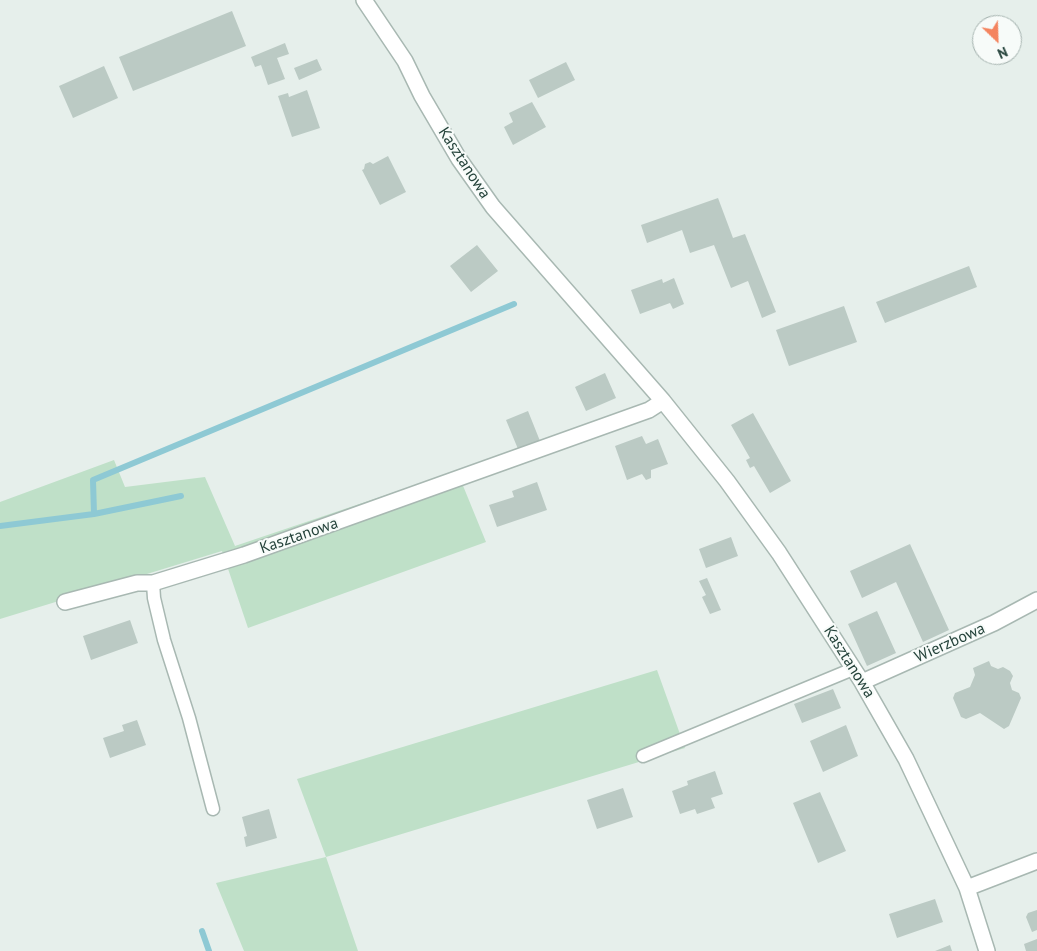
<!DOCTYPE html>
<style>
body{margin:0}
#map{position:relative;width:1037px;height:951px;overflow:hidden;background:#e6efeb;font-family:"PT Sans",sans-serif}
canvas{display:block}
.north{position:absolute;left:972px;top:15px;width:50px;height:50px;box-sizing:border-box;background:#f7fbf9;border:1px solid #a3b1ad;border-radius:50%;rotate:156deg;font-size:14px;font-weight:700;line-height:20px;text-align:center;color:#24423a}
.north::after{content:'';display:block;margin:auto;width:18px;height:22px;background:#f4845f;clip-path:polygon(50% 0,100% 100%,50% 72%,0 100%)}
</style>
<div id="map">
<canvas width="1037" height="951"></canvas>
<div class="north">N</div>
</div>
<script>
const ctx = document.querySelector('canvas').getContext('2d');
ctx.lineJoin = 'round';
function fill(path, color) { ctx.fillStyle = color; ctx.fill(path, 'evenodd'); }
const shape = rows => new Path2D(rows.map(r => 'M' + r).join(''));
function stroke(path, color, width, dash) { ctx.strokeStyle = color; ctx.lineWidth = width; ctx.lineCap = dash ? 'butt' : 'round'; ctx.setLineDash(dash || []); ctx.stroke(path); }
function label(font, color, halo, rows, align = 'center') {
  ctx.font = font + ' "PT Sans",sans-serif'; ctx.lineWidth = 4; ctx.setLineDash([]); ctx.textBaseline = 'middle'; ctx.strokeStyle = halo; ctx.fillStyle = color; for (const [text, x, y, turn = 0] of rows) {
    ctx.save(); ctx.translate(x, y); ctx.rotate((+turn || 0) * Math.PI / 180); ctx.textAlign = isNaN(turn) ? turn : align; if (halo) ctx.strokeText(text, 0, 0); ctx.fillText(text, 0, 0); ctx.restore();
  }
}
const green = shape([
 [114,460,125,487,205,477,235,546,457,471,486,542,248,628,222,551,0,619,0,502],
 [657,670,685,748,326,857,358,951,244,951,216,883,326,857,297,779]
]);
const stream = shape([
 [94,514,93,480,514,304],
 [0,526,94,514,181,496],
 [202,931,209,951]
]);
const building = shape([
 [232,11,246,46,133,91,119,57],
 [285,43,289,54,277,58,285,79,268,85,261,65,255,67,251,57],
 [317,59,322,70,299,80,294,68],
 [566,62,575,80,538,98,529,80],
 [104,66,118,98,73,118,59,86],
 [307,90,320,128,292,137,278,96,288,93,289,97],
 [532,102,546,127,513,145,504,127,513,122,509,113],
 [388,156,406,192,380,205,362,170,364,169,365,164,370,162,373,164],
 [718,198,733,238,745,234,776,312,762,318,748,281,731,288,714,245,690,253,682,230,647,243,641,225],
 [477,245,498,271,471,292,450,266],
 [969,266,977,287,885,323,876,302],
 [674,278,684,304,673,309,670,303,640,314,631,290,662,279,663,283],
 [844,306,857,342,789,366,776,330],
 [605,373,616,398,586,411,575,387],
 [528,411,540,441,518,449,506,420],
 [753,413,791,481,770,493,754,466,750,468,746,460,750,458,731,425],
 [642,436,646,444,658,439,668,464,651,470,651,478,646,480,642,474,627,480,615,446],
 [537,482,547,510,497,527,489,505,514,497,512,491],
 [731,537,738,556,706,568,699,549],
 [910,544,949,630,923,642,896,582,862,598,850,571],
 [707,578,721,610,710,614,702,597,706,595,699,581],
 [877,611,896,653,867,666,848,624],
 [130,620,138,643,91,660,83,636],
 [989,661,991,666,998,669,1003,667,1010,671,1013,676,1010,683,1012,690,1019,693,1021,698,1009,726,1004,729,980,713,966,719,961,717,953,698,955,693,970,687,975,675,973,668],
 [833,689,841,708,802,723,794,704],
 [137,720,146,745,110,758,103,738,124,731,122,725],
 [846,725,858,756,823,772,810,741],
 [715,771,723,794,711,798,715,808,697,814,695,809,680,814,672,791,688,785,687,781],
 [623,788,633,817,597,829,587,800],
 [820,792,846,851,818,863,793,803],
 [269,809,277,838,246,847,244,837,247,836,242,817],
 [935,899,943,922,897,938,889,914],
 [1037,910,1037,930,1032,932,1026,917,1028,913],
 [1037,939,1037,951,1026,951,1024,944],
 [950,945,952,951,935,951]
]);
const lane = shape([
 [153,583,154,598,164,640,189,718,213,809],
 [643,756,853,669]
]);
const street = shape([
 [364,0,405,61,422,96,459,159,493,207,663,401,727,481,779,553,862,682,906,759,967,888,987,951],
 [65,602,137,583,153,583,244,555,649,410,663,401],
 [862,682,994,623,1037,600],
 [967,888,1037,861]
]);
const streetNames = [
 ["Kasztanowa",464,163,57],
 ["Kasztanowa",299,536,-19],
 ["Wierzbowa",950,643,-24],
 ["Kasztanowa",849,662,58]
];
fill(green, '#bfe0c8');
stroke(stream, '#8ec9d4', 6);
fill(building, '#bbcac4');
stroke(lane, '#a8b8b2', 15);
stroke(street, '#a8b8b2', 18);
stroke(lane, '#fff', 12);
stroke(street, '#fff', 15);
label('16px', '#24423a', '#f7fbf9', streetNames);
</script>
